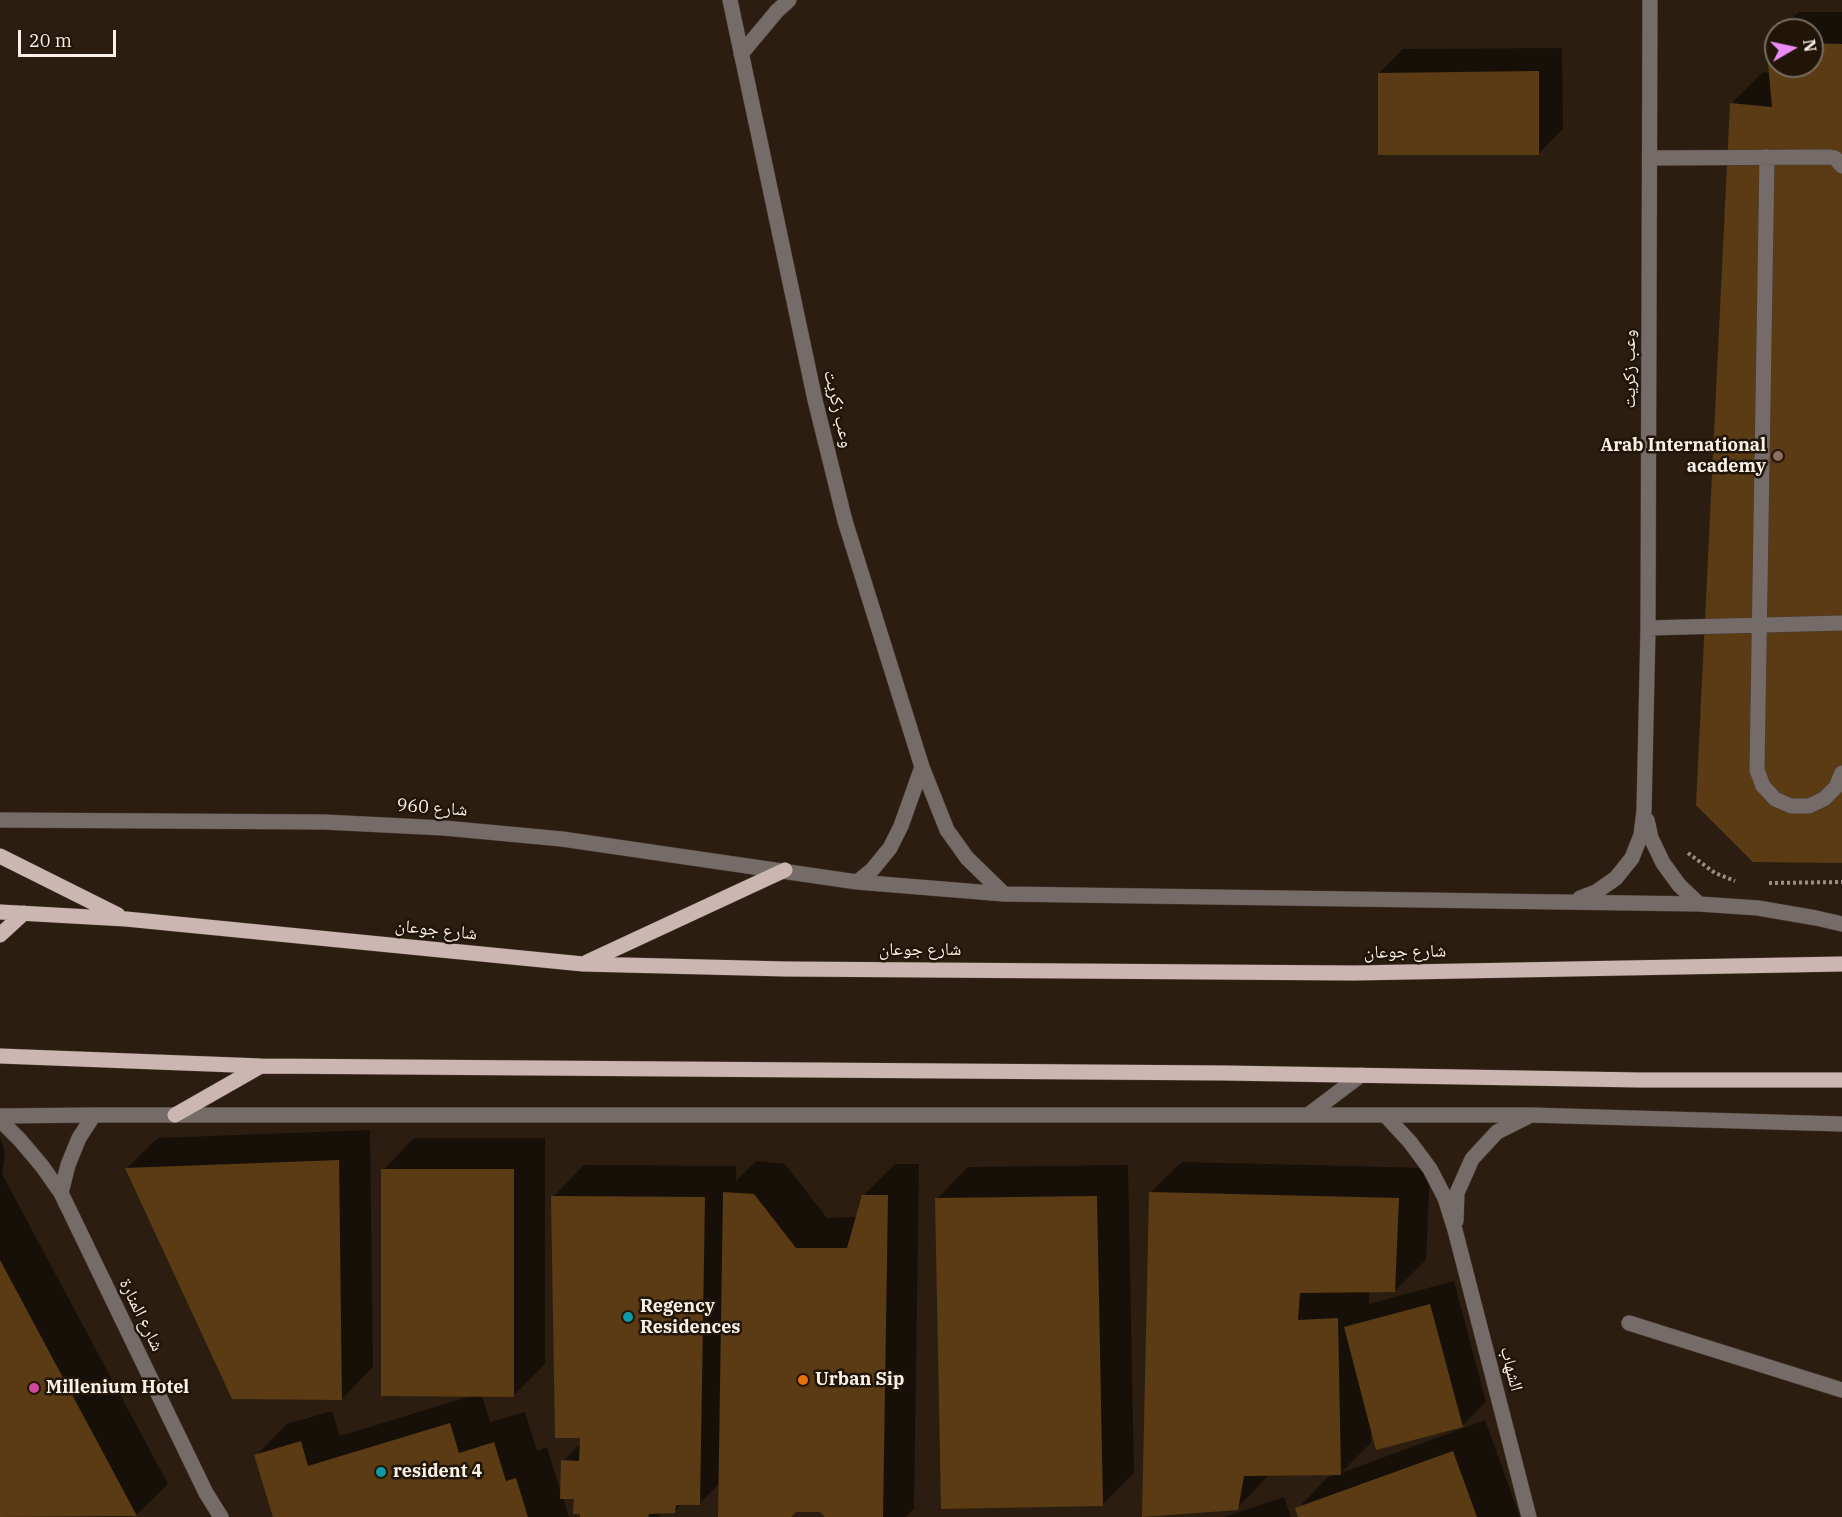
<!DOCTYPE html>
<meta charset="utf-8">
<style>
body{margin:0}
#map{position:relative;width:1842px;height:1517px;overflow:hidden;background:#2b1e11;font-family:"IBM Plex Serif",serif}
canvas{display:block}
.north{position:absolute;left:1764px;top:18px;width:60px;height:60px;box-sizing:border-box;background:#211508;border:2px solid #776d61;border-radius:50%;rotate:81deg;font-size:16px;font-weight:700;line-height:24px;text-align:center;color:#f9f0e7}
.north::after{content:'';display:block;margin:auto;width:21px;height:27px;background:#ec8cfa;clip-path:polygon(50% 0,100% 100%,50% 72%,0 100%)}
.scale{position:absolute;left:18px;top:30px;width:98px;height:27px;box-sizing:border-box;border:3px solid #f9f0e7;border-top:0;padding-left:8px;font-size:18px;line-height:21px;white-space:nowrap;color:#f9f0e7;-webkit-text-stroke:4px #211508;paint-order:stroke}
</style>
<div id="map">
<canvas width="1842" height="1517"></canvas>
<div class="north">N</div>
<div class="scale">20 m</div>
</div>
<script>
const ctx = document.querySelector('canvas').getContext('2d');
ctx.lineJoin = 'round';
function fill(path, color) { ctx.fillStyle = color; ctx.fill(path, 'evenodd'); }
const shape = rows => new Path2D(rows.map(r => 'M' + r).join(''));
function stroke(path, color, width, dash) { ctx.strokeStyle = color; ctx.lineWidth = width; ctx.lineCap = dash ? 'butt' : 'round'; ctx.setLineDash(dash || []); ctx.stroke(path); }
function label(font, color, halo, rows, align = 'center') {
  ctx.font = font + ' "IBM Plex Serif","Noto Naskh Arabic",serif'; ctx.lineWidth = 5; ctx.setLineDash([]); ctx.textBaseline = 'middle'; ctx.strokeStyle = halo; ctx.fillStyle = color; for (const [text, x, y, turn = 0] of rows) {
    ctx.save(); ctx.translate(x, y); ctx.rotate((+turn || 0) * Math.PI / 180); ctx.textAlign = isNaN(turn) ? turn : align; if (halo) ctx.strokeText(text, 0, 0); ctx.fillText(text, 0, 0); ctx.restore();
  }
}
const shadow = shape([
 [1799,12,1842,12,1842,861,1732,103,1763,72,1770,73,1767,43,1776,34,1776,66,1812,66,1812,30,1780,30],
 [1562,48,1563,129,1539,153,1379,73,1403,49],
 [370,1130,373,1367,342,1399,126,1169,158,1138],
 [0,1137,5,1153,2,1174,168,1484,136,1515,130,1517,0,1517],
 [414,1138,545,1138,545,1364,514,1395,482,1395,490,1422,525,1412,537,1451,547,1447,561,1493,563,1461,581,1443,553,1197,584,1165,736,1166,736,1181,756,1161,785,1164,827,1218,857,1217,863,1196,895,1164,919,1164,914,1509,906,1517,828,1517,821,1511,797,1510,790,1517,719,1517,720,1483,699,1504,682,1503,674,1512,663,1512,658,1517,581,1517,575,1498,563,1497,569,1517,274,1517,256,1456,287,1424,332,1411,340,1436,471,1396,383,1170],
 [1182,1162,1430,1168,1426,1260,1395,1291,1369,1291,1369,1304,1454,1281,1486,1402,1462,1426,1371,1429,1371,1443,1341,1473,1485,1420,1520,1517,1300,1517,1297,1509,1328,1477,1336,1474,1269,1475,1237,1508,1150,1193],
 [1128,1165,1134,1473,1102,1505,937,1199,968,1167],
 [1284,1497,1291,1517,1224,1517]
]);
const building = shape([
 [1766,42,1776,43,1776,66,1812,66,1812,43,1842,44,1842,863,1753,862,1696,805,1730,103,1772,107],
 [1539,71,1539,155,1378,155,1378,73],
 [339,1160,342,1400,232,1399,125,1168],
 [381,1169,514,1169,514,1397,381,1396],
 [723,1192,754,1194,796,1248,847,1248,862,1195,888,1195,883,1517,825,1517,820,1512,796,1512,791,1517,718,1517],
 [1149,1192,1399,1198,1395,1292,1300,1293,1298,1320,1338,1318,1341,1475,1244,1476,1238,1510,1142,1517],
 [551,1196,705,1197,700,1505,676,1505,675,1513,649,1514,648,1517,580,1517,580,1514,573,1514,574,1499,560,1499,561,1460,579,1461,580,1438,555,1438],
 [1097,1196,1103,1506,941,1509,935,1198],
 [0,1260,137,1516,0,1517],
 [1430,1304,1463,1427,1376,1450,1344,1327],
 [450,1423,459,1453,494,1442,506,1481,516,1478,528,1517,273,1517,254,1455,301,1441,308,1466],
 [1453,1451,1477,1517,1298,1517,1295,1508]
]);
const path = shape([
 [1688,853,1715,873,1735,881],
 [1769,883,1842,882]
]);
const minor = shape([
 [730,0,815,400,845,521,922,767,947,830,967,858,1004,894],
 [741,54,777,11,789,0],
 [1767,157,1757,770,1763,786,1775,799,1791,806,1809,806,1824,799,1836,787,1842,773],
 [1651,158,1830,157,1835,158,1842,166],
 [1648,628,1842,623],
 [0,820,324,822,444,828,562,839,857,882,1004,894,1699,904,1758,908,1816,918,1842,924],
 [1647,820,1651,838,1663,863,1679,885,1699,904],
 [857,882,872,870,890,848,901,826,922,767],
 [1580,898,1596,892,1616,878,1632,858,1641,835,1644,811,1648,628,1650,0],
 [1308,1115,1361,1075],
 [1385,1115,1410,1142,1430,1169,1445,1198,1455,1230,1529,1517],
 [0,1116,94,1115,1530,1115,1842,1124],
 [0,1120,20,1140,42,1166,61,1193,206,1493,221,1517],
 [61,1193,68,1165,79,1138,94,1115],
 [1456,1221,1457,1193,1472,1159,1497,1132,1527,1117],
 [1629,1323,1842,1390]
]);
const major = shape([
 [0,856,118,915],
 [0,912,126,919,583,964,786,969,1354,973,1842,964],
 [0,935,24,913],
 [587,962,785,870],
 [0,1056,261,1066,1225,1073,1640,1080,1842,1080],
 [175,1115,261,1066]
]);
const markers = [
 [1778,456,6,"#8d6e63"],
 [628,1317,6,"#0f9aa8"],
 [803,1380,6,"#e8710a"],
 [34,1388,6,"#d1479c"],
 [381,1472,6,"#0f9aa8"]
];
const streetNames = [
 ["وعب زكريت",1630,369,-90],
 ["وعب زكريت",838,409,77],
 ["شارع 960",432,808,4],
 ["شارع جوعان",436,930,6],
 ["شارع جوعان",920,950],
 ["شارع جوعان",1405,952,-1],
 ["شارع المنارة",141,1315,64],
 ["الشهاب",1511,1369,76]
];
const poiNames = [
 ["Arab International",1766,446,"right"],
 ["academy",1766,467,"right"],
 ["Regency",640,1307],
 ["Residences",640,1328],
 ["Urban Sip",815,1380],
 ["Millenium Hotel",46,1388],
 ["resident 4",393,1472]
];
fill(shadow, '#0007');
fill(building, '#5b3b14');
stroke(minor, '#483b2f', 16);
stroke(major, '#483b2f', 16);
stroke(path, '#9a8f84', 4, [3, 3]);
stroke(minor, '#756b69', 15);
stroke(major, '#cbb6b1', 15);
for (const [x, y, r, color] of markers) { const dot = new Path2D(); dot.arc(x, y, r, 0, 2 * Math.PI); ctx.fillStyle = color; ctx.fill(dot); stroke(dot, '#211508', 2); }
label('18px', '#f9f0e7', '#211508', streetNames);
label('bold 18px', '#f9f0e7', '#211508', poiNames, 'left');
</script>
